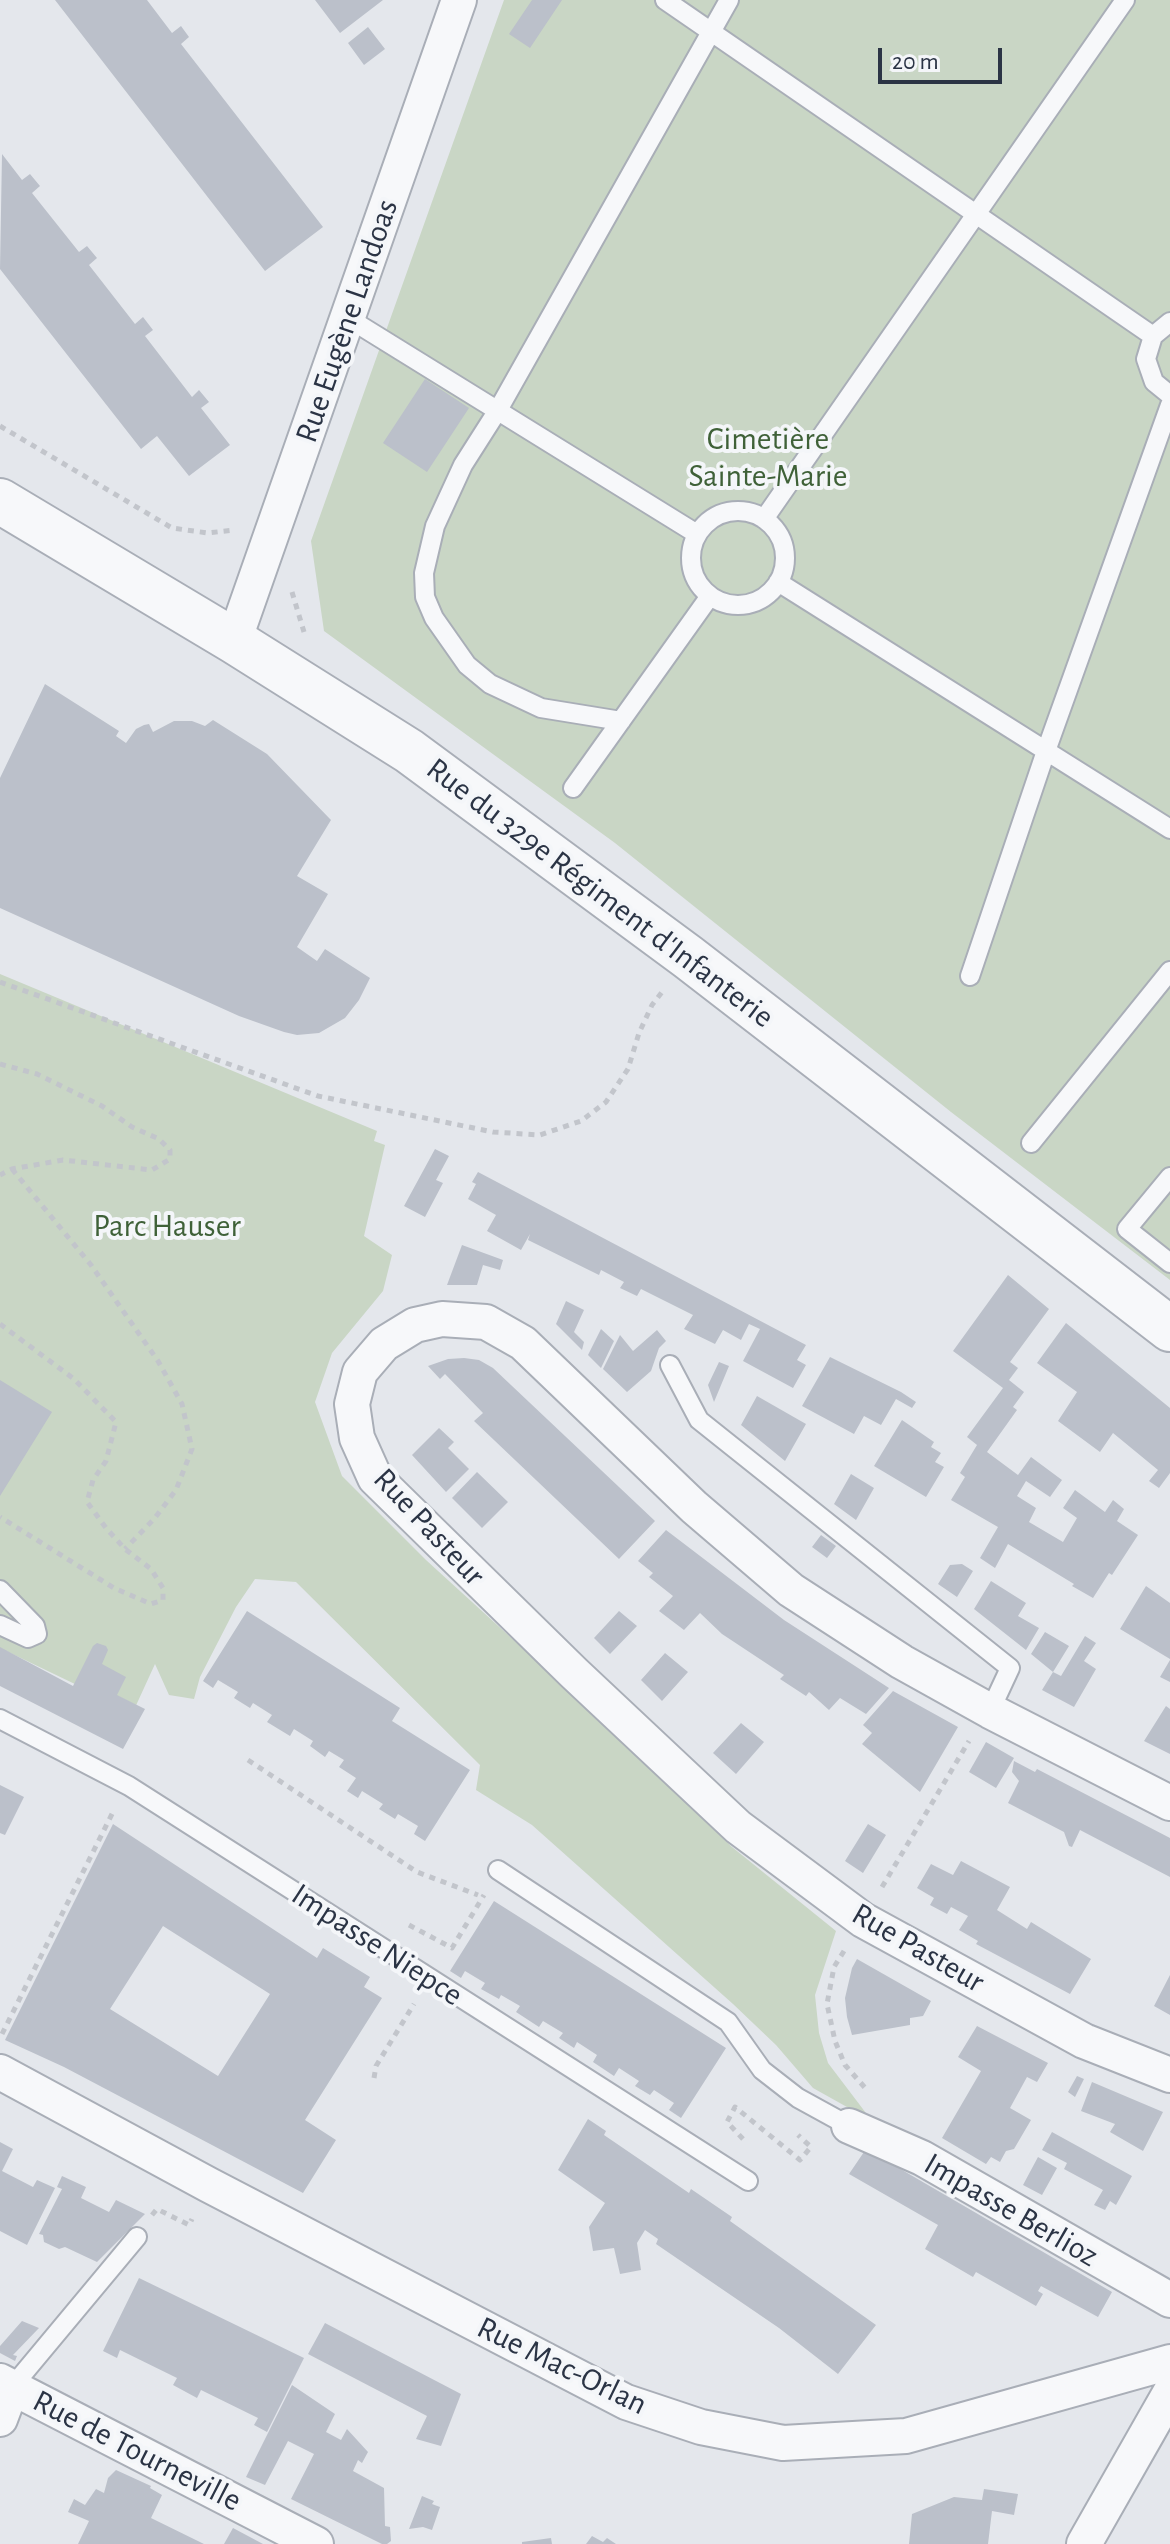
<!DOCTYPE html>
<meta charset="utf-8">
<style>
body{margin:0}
#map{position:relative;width:1170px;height:2544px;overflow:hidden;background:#e4e7ec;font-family:"Alegreya Sans",sans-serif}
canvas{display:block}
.scale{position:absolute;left:878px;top:48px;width:124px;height:36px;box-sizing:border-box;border:4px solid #2b3445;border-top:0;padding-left:10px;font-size:24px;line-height:28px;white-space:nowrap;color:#2b3445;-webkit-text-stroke:6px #f4f6f9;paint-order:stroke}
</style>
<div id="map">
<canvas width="1170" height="2544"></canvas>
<div class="scale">20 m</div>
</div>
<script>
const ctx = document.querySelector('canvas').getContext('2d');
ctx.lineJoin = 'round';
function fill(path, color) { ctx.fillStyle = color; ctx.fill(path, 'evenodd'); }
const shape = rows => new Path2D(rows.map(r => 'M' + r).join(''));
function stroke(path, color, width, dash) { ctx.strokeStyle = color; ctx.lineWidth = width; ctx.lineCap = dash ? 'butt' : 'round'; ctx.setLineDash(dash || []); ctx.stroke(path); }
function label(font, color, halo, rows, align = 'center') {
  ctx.font = font + ' "Alegreya Sans",sans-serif'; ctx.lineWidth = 8; ctx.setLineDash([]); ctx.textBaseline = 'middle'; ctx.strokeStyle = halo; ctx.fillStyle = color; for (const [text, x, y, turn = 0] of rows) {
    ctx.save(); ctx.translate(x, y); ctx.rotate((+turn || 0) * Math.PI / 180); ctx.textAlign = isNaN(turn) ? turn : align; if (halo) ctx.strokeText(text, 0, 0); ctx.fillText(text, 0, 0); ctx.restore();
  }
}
const green = shape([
 [504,0,1170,0,1170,1280,951,1112,615,843,324,631,311,541],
 [0,974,377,1131,374,1141,385,1145,364,1236,392,1255,383,1291,332,1353,315,1402,342,1476,426,1560,552,1675,732,1847,836,1931,815,1995,819,2033,828,2063,872,2121,813,2088,776,2045,733,2004,532,1825,476,1790,480,1765,296,1582,255,1579,236,1607,200,1677,194,1699,169,1695,155,1664,133,1712,0,1648]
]);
const building = shape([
 [55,0,147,0,172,33,181,26,189,37,181,44,323,227,265,271],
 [315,0,383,0,340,33],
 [532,0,562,0,530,48,509,34],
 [368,27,385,49,364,65,348,43],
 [2,154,22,180,30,174,40,186,32,193,79,252,87,246,97,258,89,265,135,324,143,317,153,330,145,336,192,397,199,390,209,402,201,408,230,445,189,476,157,436,141,449,0,269],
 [425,379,469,408,427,472,383,443],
 [45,684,119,731,116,736,126,743,136,729,144,725,149,724,153,732,174,721,192,721,205,726,213,720,267,754,331,820,297,876,328,894,297,947,317,961,325,949,370,978,359,1000,345,1018,319,1033,297,1035,284,1032,239,1016,0,908,0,778],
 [435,1149,449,1156,436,1180,443,1183,425,1217,404,1206],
 [478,1172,806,1345,797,1360,806,1365,793,1388,743,1361,760,1329,749,1324,741,1340,723,1330,715,1344,684,1329,693,1315,641,1289,637,1296,620,1288,624,1282,601,1270,599,1275,528,1240,530,1234,521,1250,487,1231,496,1215,468,1199,476,1184,472,1182],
 [462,1245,503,1260,500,1270,483,1265,477,1285,447,1285],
 [1008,1275,1049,1309,1010,1362,1018,1368,1009,1380,1024,1392,1013,1407,1017,1410,987,1452,1018,1475,1031,1457,1062,1480,1050,1497,1026,1481,1017,1496,1036,1508,1029,1522,1063,1542,1077,1518,1063,1508,1075,1490,1105,1512,1113,1500,1124,1509,1117,1521,1138,1535,1112,1575,1109,1573,1093,1598,1072,1586,1074,1584,1008,1544,995,1568,980,1558,998,1527,951,1500,965,1477,960,1473,977,1445,967,1437,1003,1388,953,1351],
 [566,1301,584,1310,574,1332,584,1342,582,1350,556,1324],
 [1066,1323,1170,1408,1170,1473,1159,1488,1149,1481,1158,1470,1113,1433,1100,1452,1058,1421,1077,1392,1037,1363],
 [601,1329,614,1341,601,1368,588,1355],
 [657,1330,666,1341,659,1348,651,1371,627,1392,603,1369,620,1335,633,1351],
 [830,1357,901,1392,916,1402,912,1408,896,1399,881,1425,864,1416,854,1434,802,1406],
 [464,1358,479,1360,493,1368,655,1521,619,1559,474,1421,483,1413,445,1374,440,1379,428,1366,448,1359],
 [719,1362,729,1366,714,1402,708,1385],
 [0,1380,52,1412,0,1496],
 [757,1396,806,1424,785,1461,741,1425],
 [902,1420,934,1442,931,1447,941,1453,935,1462,944,1467,926,1497,874,1466],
 [439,1428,454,1442,448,1448,469,1469,446,1492,412,1455],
 [477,1472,508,1502,482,1528,452,1498],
 [851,1474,874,1488,856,1520,834,1504],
 [666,1530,784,1620,889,1688,866,1714,840,1698,829,1710,809,1692,806,1696,780,1679,784,1675,722,1634,700,1613,684,1630,659,1611,673,1596,649,1577,653,1573,638,1561],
 [821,1535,836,1546,827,1558,812,1547],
 [962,1564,973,1571,957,1597,938,1584,950,1565],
 [991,1581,1026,1603,1018,1616,1039,1628,1026,1650,974,1609],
 [1146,1586,1170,1603,1170,1659,1120,1629],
 [247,1611,400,1708,392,1721,470,1770,425,1841,414,1834,418,1826,398,1814,395,1819,379,1809,383,1804,362,1791,358,1798,347,1791,356,1778,339,1767,344,1760,329,1751,325,1757,310,1746,313,1741,294,1729,290,1736,267,1722,272,1715,253,1703,250,1708,234,1698,238,1692,218,1680,213,1688,203,1681],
 [619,1611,637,1626,610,1654,594,1638],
 [1045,1632,1069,1646,1053,1672,1061,1676,1085,1636,1096,1643,1084,1661,1096,1669,1074,1707,1042,1690,1053,1672,1031,1654],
 [97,1643,106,1646,108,1650,102,1664,126,1677,117,1695,145,1709,123,1749,0,1686,0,1647,73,1686,93,1646],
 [665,1653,688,1672,662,1701,641,1680],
 [1170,1660,1170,1682,1160,1677],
 [893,1691,958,1727,920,1792,862,1744,872,1733,863,1725],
 [1166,1706,1170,1709,1170,1754,1144,1741],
 [741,1723,764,1742,736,1774,713,1753],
 [986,1742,1014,1758,996,1788,969,1772],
 [1014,1761,1035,1772,1037,1769,1170,1838,1170,1877,1080,1830,1072,1847,1069,1846,1064,1832,1008,1803,1019,1781,1012,1772],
 [0,1785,24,1797,5,1835,0,1833],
 [113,1824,317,1958,323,1948,370,1977,364,1987,382,1998,305,2120,336,2140,303,2193,64,2067,5,2040],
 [163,1926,270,1994,218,2076,110,2009],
 [868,1824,886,1835,863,1873,845,1861],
 [961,1861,1010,1887,997,1910,1027,1929,1031,1922,1091,1959,1070,1994,976,1944,978,1941,959,1930,968,1916,951,1907,947,1914,930,1905,934,1898,917,1888,931,1864,953,1875],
 [494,1901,726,2048,681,2118,669,2110,674,2103,654,2090,650,2095,635,2086,639,2081,619,2068,614,2076,593,2062,597,2055,577,2042,574,2048,559,2038,563,2033,543,2021,539,2027,516,2012,520,2006,501,1995,499,1999,481,1989,485,1983,465,1971,461,1978,450,1971],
 [857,1959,931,2001,923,2016,910,2018,910,2025,852,2035,847,2017,845,1998,852,1968],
 [1170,1975,1170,2015,1154,2006],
 [977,2026,1048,2063,1037,2082,1027,2077,1010,2108,1031,2120,1014,2149,1006,2151,1000,2162,991,2157,986,2164,942,2138,981,2071,958,2057],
 [1077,2076,1084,2079,1075,2097,1068,2092],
 [1092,2082,1163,2112,1143,2151,1110,2132,1115,2124,1081,2111],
 [588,2119,606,2131,604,2135,689,2193,691,2189,732,2217,730,2221,876,2325,838,2374,779,2328,656,2244,658,2239,645,2230,637,2243,641,2270,620,2274,614,2248,593,2251,589,2227,605,2203,558,2170],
 [1052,2132,1132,2176,1116,2205,1110,2201,1105,2210,1094,2205,1103,2190,1064,2169,1067,2163,1042,2150],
 [0,2142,13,2149,2,2171,33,2187,37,2180,55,2188,27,2245,0,2231],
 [866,2149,1112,2292,1098,2317,1041,2286,1038,2291,1043,2294,1036,2306,976,2272,973,2277,925,2249,938,2225,849,2174],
 [1038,2157,1057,2168,1042,2195,1023,2185],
 [62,2176,86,2187,81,2198,109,2212,116,2200,145,2214,97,2262,65,2247,59,2249,44,2242,43,2235,39,2234,62,2189,57,2187],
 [139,2278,304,2358,267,2432,254,2425,258,2418,201,2390,197,2398,173,2385,177,2378,120,2350,117,2358,103,2351],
 [22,2321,39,2328,13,2355,17,2356,15,2361,0,2353,0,2346],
 [325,2323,461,2394,441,2446,416,2439,427,2416,308,2354],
 [292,2385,335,2414,326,2432,341,2440,347,2429,368,2452,362,2463,358,2460,353,2471,384,2488,385,2526,390,2527,391,2541,387,2544,382,2544,291,2499,314,2454,288,2441,265,2485,246,2477],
 [116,2470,151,2486,150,2488,162,2495,151,2518,204,2544,78,2544,89,2521,68,2512,74,2499,85,2505,96,2489,104,2493,108,2478],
 [984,2489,1018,2494,1014,2515,992,2511,988,2544,909,2544,912,2514,954,2497,982,2500],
 [422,2496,434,2501,432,2504,440,2507,432,2530,423,2527,409,2529],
 [233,2528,263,2544,224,2544],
 [592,2536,603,2542,607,2538,616,2544,586,2544],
 [551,2538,552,2544,522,2544,522,2542]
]);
const path = shape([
 [0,426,172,528,208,533,234,530],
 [292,592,304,632],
 [0,982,318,1096,493,1132,540,1135,581,1121,606,1102,628,1069,639,1033,652,1005,662,992],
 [0,1064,37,1074,102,1106,132,1127,159,1139,170,1150,170,1159,152,1170,63,1160,12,1169,0,1175],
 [12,1169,91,1265,158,1361,182,1404,192,1449,176,1490,154,1519,125,1549],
 [0,1324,74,1379,116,1422,106,1461,93,1480,87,1502,106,1528,125,1549,151,1569,163,1588,163,1600,151,1604,114,1588,0,1517],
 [248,1760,417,1872,478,1895],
 [882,1887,969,1741],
 [409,1925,452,1948,484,1895],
 [844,1951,834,1967,827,2004,835,2041,845,2065,867,2090],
 [2,2034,114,1810],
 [374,2078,376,2066,414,2004],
 [743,2139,727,2122,735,2107,800,2160,811,2147,798,2135],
 [152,2215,157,2209,189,2225,192,2219]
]);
const service = shape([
 [665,0,1153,336],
 [348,318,697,534],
 [1170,322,1153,336,1146,359,1154,382,1170,395],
 '691 558a47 47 0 1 1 94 0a47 47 0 1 1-94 0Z',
 [764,519,1125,0],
 [778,582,1170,829],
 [621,721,541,708,490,684,467,665,434,618,425,597,424,573,435,526,463,465,498,410,729,0],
 [573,788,710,596],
 [970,976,1046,751,1170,405],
 [1031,1143,1170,971],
 [1170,1177,1127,1229,1170,1263],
 [670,1365,699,1420,1010,1668,990,1711],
 [0,1590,35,1626,37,1634,28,1638,0,1625],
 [0,1719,129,1786,748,2181],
 [498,1870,728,2022,762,2070,798,2098,849,2126],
 [12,2387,137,2237]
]);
const minor = shape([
 [234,641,459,0],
 [1170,1803,990,1711,902,1662,791,1590,694,1507,523,1343,486,1322,442,1319,415,1325,384,1344,360,1372,352,1404,357,1438,375,1478,574,1673,738,1827,863,1920,1084,2041,1170,2075],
 [0,2072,209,2185,626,2402,701,2427,783,2443,906,2436,1170,2362],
 [849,2126,922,2158,1170,2300],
 [0,2381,316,2544],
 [0,2419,12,2387],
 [1084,2544,1170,2393]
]);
const tertiary = shape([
 [0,501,234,641,409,751,688,957,1170,1329]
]);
const streetNames = [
 ["Rue Eugène Landoas",347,321,-71],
 ["Rue du 329e Régiment d'Infanterie",600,893,37],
 ["Rue Pasteur",429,1527,47],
 ["Impasse Niepce",377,1945,33],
 ["Rue Pasteur",918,1948,30],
 ["Impasse Berlioz",1011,2210,30],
 ["Rue Mac-Orlan",562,2366,26],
 ["Rue de Tourneville",137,2451,27]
];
const parkNames = [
 ["Cimetière",768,439],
 ["Sainte-Marie",768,476],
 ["Parc Hauser",167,1226]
];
fill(green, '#c9d6c5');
fill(building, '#bbc0ca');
stroke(service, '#a9aeb7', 22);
stroke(minor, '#a9aeb7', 38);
stroke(tertiary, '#a9aeb7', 48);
stroke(path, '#c2c5cb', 5, [6, 6]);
stroke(service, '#f7f8fa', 18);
stroke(minor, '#f7f8fa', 34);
stroke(tertiary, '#f7f8fa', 44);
label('32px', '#2b3445', '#f4f6f9', streetNames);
label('32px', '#3f6138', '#f4f6f9', parkNames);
</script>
